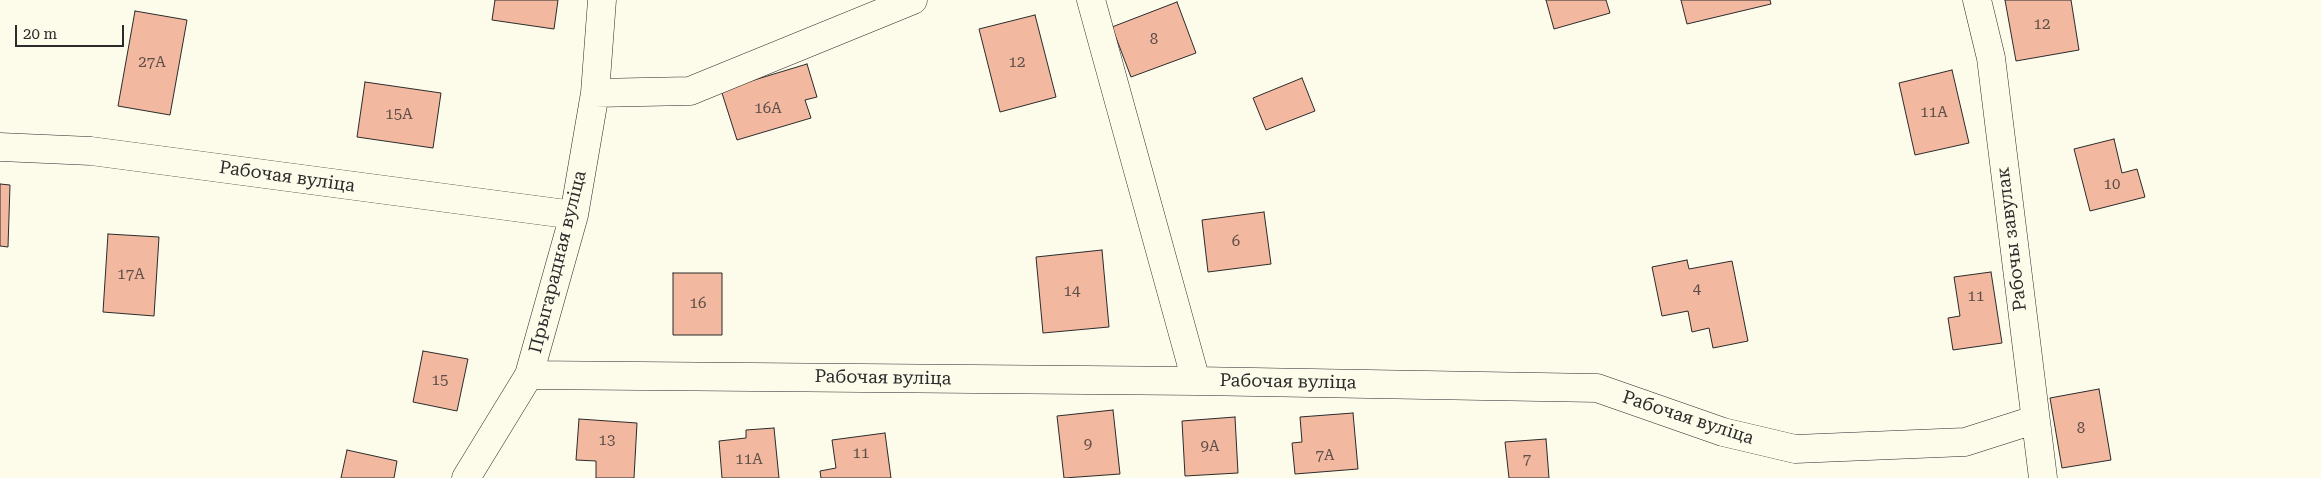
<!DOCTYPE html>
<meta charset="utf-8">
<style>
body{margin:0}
#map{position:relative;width:2321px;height:478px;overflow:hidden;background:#fdfbea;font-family:"Roboto Serif",serif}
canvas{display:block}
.scale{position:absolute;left:15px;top:25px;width:109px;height:22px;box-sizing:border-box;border:2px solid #2b2b2b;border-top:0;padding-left:6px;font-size:15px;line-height:18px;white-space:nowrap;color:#2b2b2b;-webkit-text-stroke:4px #fdfbea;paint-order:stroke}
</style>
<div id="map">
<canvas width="2321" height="478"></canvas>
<div class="scale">20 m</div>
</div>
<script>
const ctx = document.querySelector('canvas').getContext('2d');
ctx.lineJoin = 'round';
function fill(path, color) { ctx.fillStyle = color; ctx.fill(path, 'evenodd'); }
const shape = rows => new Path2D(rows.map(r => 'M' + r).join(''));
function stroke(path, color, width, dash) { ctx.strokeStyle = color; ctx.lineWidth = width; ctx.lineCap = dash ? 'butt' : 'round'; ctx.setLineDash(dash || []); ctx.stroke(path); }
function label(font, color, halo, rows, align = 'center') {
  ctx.font = font + ' "Roboto Serif",serif'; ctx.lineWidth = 4; ctx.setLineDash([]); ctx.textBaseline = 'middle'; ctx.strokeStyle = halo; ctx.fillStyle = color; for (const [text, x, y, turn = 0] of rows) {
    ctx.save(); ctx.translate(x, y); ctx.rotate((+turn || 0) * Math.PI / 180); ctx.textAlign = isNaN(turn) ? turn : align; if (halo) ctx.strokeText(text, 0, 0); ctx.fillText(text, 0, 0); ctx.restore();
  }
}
const building = shape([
 [495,0,558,0,554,29,492,20,495,0],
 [1546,0,1606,0,1610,13,1554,29,1546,0],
 [1681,0,1770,0,1771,4,1687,24,1681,0],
 [2005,0,2071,0,2079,50,2016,61,2005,0],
 [1177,2,1196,53,1131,77,1112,27,1177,2],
 [135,11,187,20,170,115,118,106,135,11],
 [1035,15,1056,97,1000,112,979,29,1035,15],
 [807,64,817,97,805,100,811,118,737,140,721,90,807,64],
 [1952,70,1969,143,1915,155,1899,83,1952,70],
 [1302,78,1315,111,1266,130,1253,98,1302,78],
 [365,82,441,93,433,148,357,137,365,82],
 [2114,139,2122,173,2137,169,2145,197,2090,211,2074,149,2114,139],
 [0,184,10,185,8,247,0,246,0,184],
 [1264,212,1271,264,1208,272,1202,220,1264,212],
 [108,234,159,237,154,316,103,312,108,234],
 [1102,250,1109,327,1043,333,1036,257,1102,250],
 [1687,260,1689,269,1732,261,1748,341,1713,348,1709,328,1692,332,1688,311,1662,316,1652,267,1687,260],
 [1991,272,2002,343,1953,350,1948,318,1960,316,1954,277,1991,272],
 [673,273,722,273,722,335,673,335,673,273],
 [423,351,468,359,457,411,413,402,423,351],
 [2099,389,2111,460,2062,468,2050,398,2099,389],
 [1113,410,1120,474,1064,478,1057,416,1113,410],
 [1353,413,1358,469,1295,474,1292,443,1302,442,1300,417,1353,413],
 [1235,417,1238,473,1185,476,1182,421,1235,417],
 [579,419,637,423,634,478,596,478,596,461,576,460,579,419],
 [774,428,779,478,722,478,719,441,746,438,746,430,774,428],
 [885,433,891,478,821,478,820,471,836,468,832,440,885,433],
 [1546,439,1549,478,1509,478,1505,442,1546,439],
 [347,450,397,461,394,478,341,478,347,450]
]);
const minor = shape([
 [1091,0,1196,381],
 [1977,0,1991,58,2043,478],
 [595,93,690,91,913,0],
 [0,147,91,151,574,215],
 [529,375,1196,381,1597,388,1723,432,1795,449,1965,442,2034,420],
 [466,478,529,375,574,215,595,93,602,0]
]);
const numberNames = [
 ["12",2042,25],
 ["8",1154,40],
 ["27А",152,63],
 ["12",1017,63],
 ["16А",768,109],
 ["11А",1934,113],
 ["15А",399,115],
 ["10",2112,185],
 ["6",1236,242],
 ["17А",131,275],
 ["4",1697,290],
 ["14",1072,292],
 ["11",1976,297],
 ["16",698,304],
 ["15",440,381],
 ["8",2081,429],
 ["13",607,441],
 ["9",1088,445],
 ["9А",1210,447],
 ["11",861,454],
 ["7А",1325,456],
 ["11А",749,460],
 ["7",1527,460]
];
const streetNames = [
 ["Рабочая вуліца",287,177,8],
 ["Рабочы завулак",2012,239,-97],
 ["Прыгарадная вуліца",558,262,-76],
 ["Рабочая вуліца",883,378,1],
 ["Рабочая вуліца",1288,382,1],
 ["Рабочая вуліца",1688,418,18]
];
fill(building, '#f2b8a0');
stroke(building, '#2b2b2b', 1);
stroke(minor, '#2b2b2b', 29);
stroke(minor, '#fdfbea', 28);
label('15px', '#5d4e48', null, numberNames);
label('18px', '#2b2b2b', '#fdfbea', streetNames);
</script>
